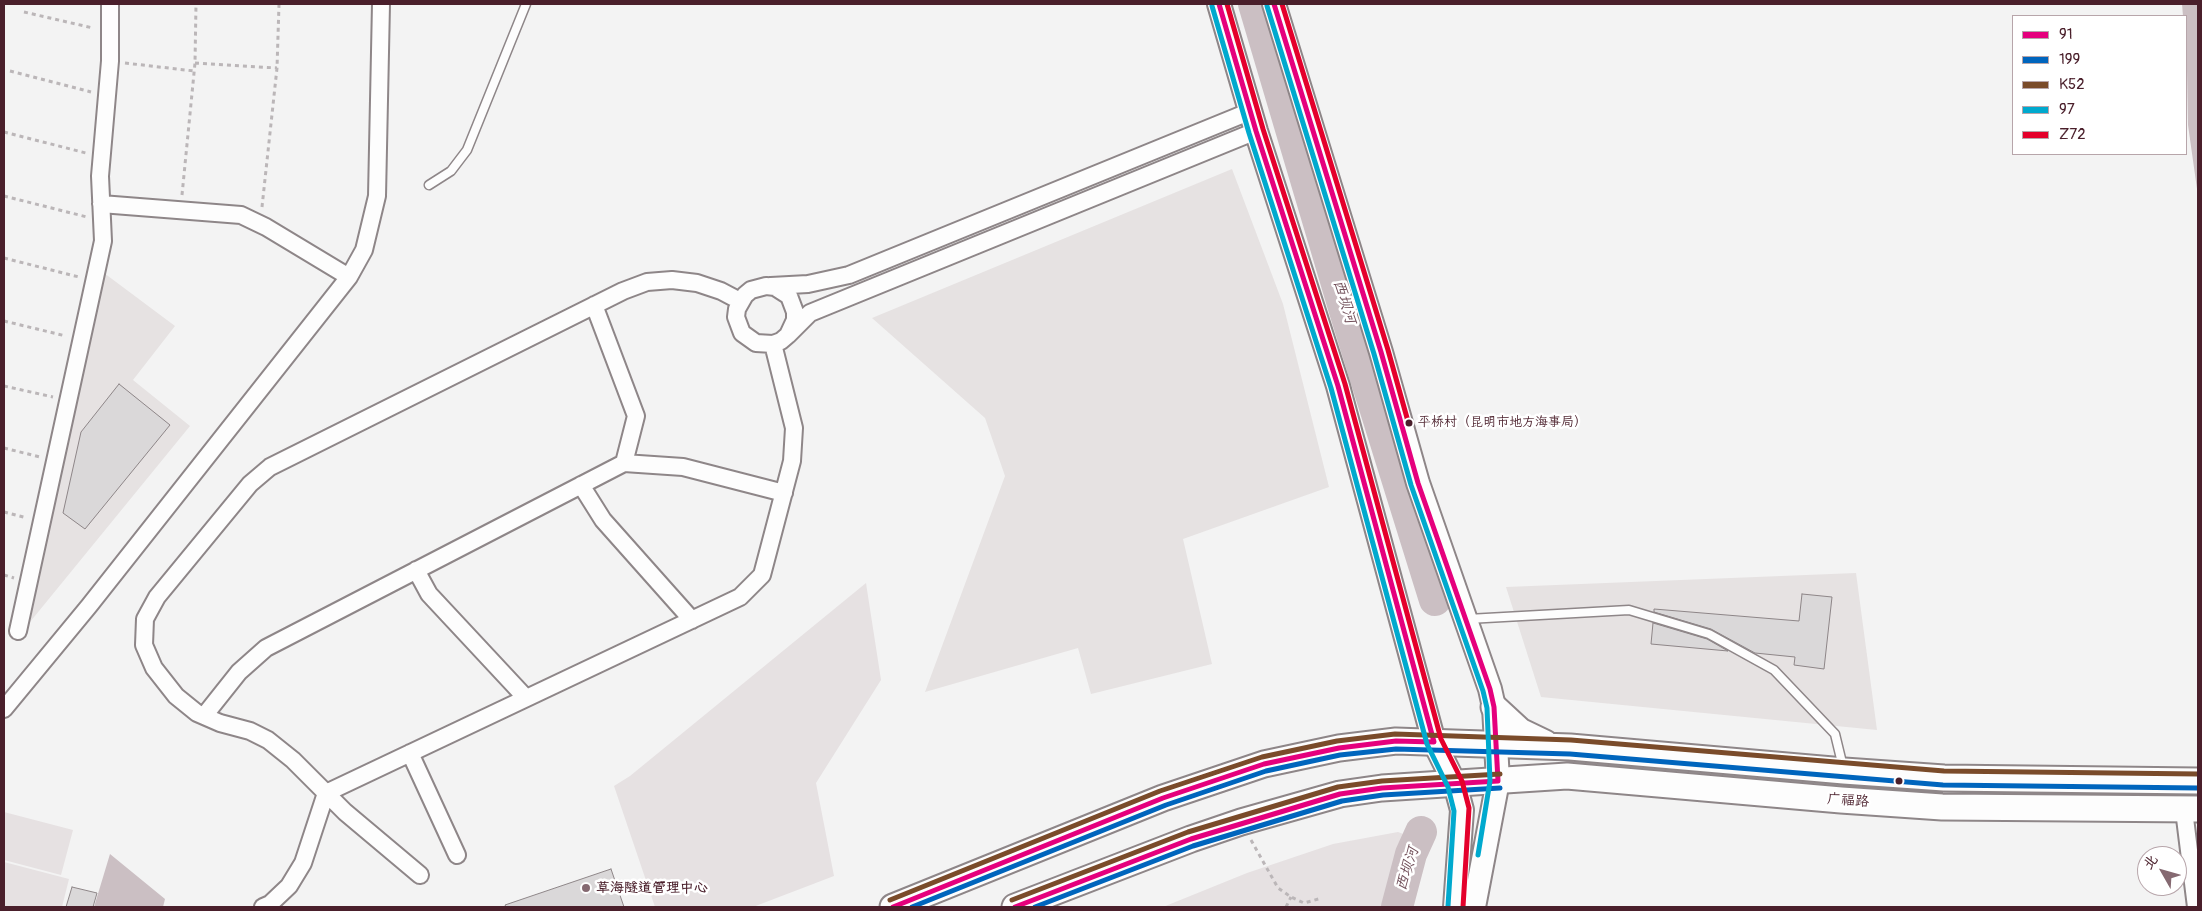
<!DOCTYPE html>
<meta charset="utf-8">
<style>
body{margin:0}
#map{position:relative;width:2202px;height:911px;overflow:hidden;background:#f3f3f3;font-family:Pangolin,"LXGW WenKai TC",sans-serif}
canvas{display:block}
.frame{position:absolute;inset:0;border:5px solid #4a1f2b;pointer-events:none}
.legend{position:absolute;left:2012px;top:15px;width:175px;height:140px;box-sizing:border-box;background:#fff;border:1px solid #b7a5aa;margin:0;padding:6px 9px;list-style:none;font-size:15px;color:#4a1f2b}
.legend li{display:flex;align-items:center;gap:10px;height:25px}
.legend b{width:25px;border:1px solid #b7a5aa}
.north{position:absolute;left:2137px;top:846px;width:50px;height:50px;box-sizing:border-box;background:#fff;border:1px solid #b7a5aa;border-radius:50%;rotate:308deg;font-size:14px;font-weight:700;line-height:20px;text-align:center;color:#4a1f2b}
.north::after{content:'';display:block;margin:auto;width:18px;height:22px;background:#856971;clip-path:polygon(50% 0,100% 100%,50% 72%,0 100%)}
</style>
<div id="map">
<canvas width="2202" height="911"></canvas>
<div class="frame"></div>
<ul class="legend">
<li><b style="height:6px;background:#e5007d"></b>91</li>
<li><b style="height:6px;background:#0065bd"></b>199</li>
<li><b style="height:6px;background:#7a4b2a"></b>K52</li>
<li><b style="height:6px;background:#00a9ce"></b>97</li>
<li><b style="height:6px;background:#e4002b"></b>Z72</li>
</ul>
<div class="north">北</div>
</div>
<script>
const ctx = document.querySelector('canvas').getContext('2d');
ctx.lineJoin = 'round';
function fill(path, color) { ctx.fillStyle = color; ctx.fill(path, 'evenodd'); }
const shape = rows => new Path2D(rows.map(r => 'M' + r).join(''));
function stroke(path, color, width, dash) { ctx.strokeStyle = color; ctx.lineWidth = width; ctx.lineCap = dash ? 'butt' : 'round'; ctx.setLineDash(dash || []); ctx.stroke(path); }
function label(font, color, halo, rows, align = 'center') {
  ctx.font = font + ' Pangolin,"LXGW WenKai TC",sans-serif'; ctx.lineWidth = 5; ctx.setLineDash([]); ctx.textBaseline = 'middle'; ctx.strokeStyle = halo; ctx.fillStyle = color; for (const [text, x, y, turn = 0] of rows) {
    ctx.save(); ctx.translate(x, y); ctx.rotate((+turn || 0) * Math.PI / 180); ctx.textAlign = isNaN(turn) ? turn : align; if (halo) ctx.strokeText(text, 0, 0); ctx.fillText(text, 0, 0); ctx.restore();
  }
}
const built = shape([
 [1232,169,1283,304,1329,487,1183,539,1212,664,1091,694,1078,648,925,692,1005,476,985,418,872,318],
 [104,273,175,326,133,380,190,426,30,622,87,344],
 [1856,573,1877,730,1541,697,1506,587]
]);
const green = shape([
 [866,583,881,680,816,783,834,876,753,907,655,907,614,786,630,776],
 [4,812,73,830,61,875,4,860],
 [1398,832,1406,835,1385,907,1163,907,1247,873,1333,844],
 [4,862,69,879,62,907,4,907]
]);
const water = shape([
 [2182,4,2198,4,2198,196,2188,125,2186,16,2183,16],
 [110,854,165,899,163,907,94,907]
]);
const river = shape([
 [1254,4,1345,311,1435,600],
 [1397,907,1411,854,1421,832]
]);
const building = shape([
 [119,384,170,425,85,529,63,513,81,432,119,384],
 [1802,594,1832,597,1824,669,1794,665,1795,657,1755,653,1711,629,1654,612,1654,609,1799,621,1802,594],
 [1653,623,1707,639,1728,651,1651,644,1653,623],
 [611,869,624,907,506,907,505,905,611,869],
 [72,887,97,893,93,907,66,907,72,887]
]);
const path = shape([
 [24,12,93,28],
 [125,63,194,71],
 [195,63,277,68],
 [10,71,91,92],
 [4,132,86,153],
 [182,195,195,63,196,4],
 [4,196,87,217],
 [262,207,277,68,279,4],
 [4,258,79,277],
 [4,321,66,336],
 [4,386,53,397],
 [4,448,40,457],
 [4,512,27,518],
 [4,575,14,578],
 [1251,840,1278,888,1291,897,1304,903,1322,898],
 [1286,907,1291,897]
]);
const lane = shape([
 [429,185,451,171,467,150,526,4],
 [1468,619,1629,610,1709,634,1774,670,1835,734,1843,767]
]);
const street = shape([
 [101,204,241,215,266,227,349,277],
 [771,286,808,284,849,275,1251,111],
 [594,305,636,416,624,463],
 [788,335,795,320,795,312,789,296,775,287,766,286,751,290,745,295,737,309,736,317,742,333,756,343,773,344,781,341,788,335,810,313,1256,131],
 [581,485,603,520,692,620],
 [416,570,429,594,526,698],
 [18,631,103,241,100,176,110,61,110,4],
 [4,709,89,606,349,277,364,250,377,196,381,4],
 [204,716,239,672,266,648,624,463,683,467,784,493],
 [410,753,457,855],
 [2184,810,2196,907],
 [420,875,345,812,293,760,268,740,250,731,220,723,197,713,176,696,154,668,144,645,145,619,157,597,250,484,270,467,623,291,647,282,672,280,697,283,721,291,740,301],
 [263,907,270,904,289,886,303,863,326,793,740,597,762,575,792,461,794,428,773,344]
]);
const secondary = shape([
 [1219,4,1256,131,1338,386,1434,742,1455,784,1462,810,1455,907],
 [1274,4,1381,352,1418,483,1490,689,1494,707,1498,781,1474,907]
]);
const primary = shape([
 [1494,707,1520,731,1545,743],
 [893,907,1163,798,1264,764,1339,748,1396,741,1570,747,1844,771,1944,778,2198,781],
 [1015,907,1191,839,1241,822,1340,794,1382,788,1567,776,1841,800,1942,807,2198,809]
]);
const bus1 = shape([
 [893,907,1163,798,1264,764,1339,748,1396,741,1434,742,1338,386,1256,131,1219,4],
 [1015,907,1191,839,1340,794,1382,788,1498,781,1494,707,1490,689,1418,483,1381,352,1274,4]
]);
const bus2 = shape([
 [912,907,1166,805,1266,771,1340,755,1396,749,1570,754,1943,785,2198,788],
 [1035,907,1193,846,1342,801,1383,795,1500,788]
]);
const bus3 = shape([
 [890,900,1160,791,1262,757,1337,741,1395,734,1571,740,1944,771,2198,774],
 [1012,900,1188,832,1338,787,1382,781,1500,774]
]);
const bus4 = shape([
 [1212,6,1249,133,1331,388,1427,744,1448,787,1454,811,1448,906],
 [1267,6,1374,354,1411,485,1483,691,1487,708,1490,781,1478,855]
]);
const bus5 = shape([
 [1227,4,1263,129,1345,384,1441,739,1462,781,1469,808,1463,907],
 [1282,4,1388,350,1409,425]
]);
const markers = [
 [1409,423,4.5,"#4a1f2b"],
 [1899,781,4.5,"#4a1f2b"],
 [586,888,5,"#856971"]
];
const busNames = [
 ["平桥村（昆明市地方海事局）",1418,423]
];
const streetNames = [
 ["广福路",1848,801,4]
];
const poiNames = [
 ["草海隧道管理中心",596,888]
];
const waterNames = [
 ["西坝河",1344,302,73],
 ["西坝河",1408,869,-73]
];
fill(built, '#e6e2e2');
fill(green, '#e6e1e2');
fill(water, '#cbbfc3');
stroke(river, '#cbbfc3', 32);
fill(building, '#dad8d9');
stroke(building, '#8e8688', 1);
stroke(lane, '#8e8688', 11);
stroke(street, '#8e8688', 20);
stroke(secondary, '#8e8688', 26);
stroke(primary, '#8e8688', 29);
stroke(path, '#bbb6b8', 3, [4, 4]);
stroke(lane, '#fdfdfd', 8);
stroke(street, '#fdfdfd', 16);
stroke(secondary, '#fdfdfd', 22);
stroke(primary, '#fdfdfd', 25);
stroke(bus1, '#e5007d', 5);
stroke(bus2, '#0065bd', 5);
stroke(bus3, '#7a4b2a', 5);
stroke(bus4, '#00a9ce', 5);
stroke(bus5, '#e4002b', 5);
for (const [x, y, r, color] of markers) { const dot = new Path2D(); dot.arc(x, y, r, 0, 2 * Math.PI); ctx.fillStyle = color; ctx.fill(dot); stroke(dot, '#fff', 2); }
label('13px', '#4a1f2b', '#fff', busNames, 'left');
label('14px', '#4a1f2b', '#fff', streetNames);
label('bold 14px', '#4a1f2b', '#fff', poiNames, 'left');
label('italic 15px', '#714f59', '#fff', waterNames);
</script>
